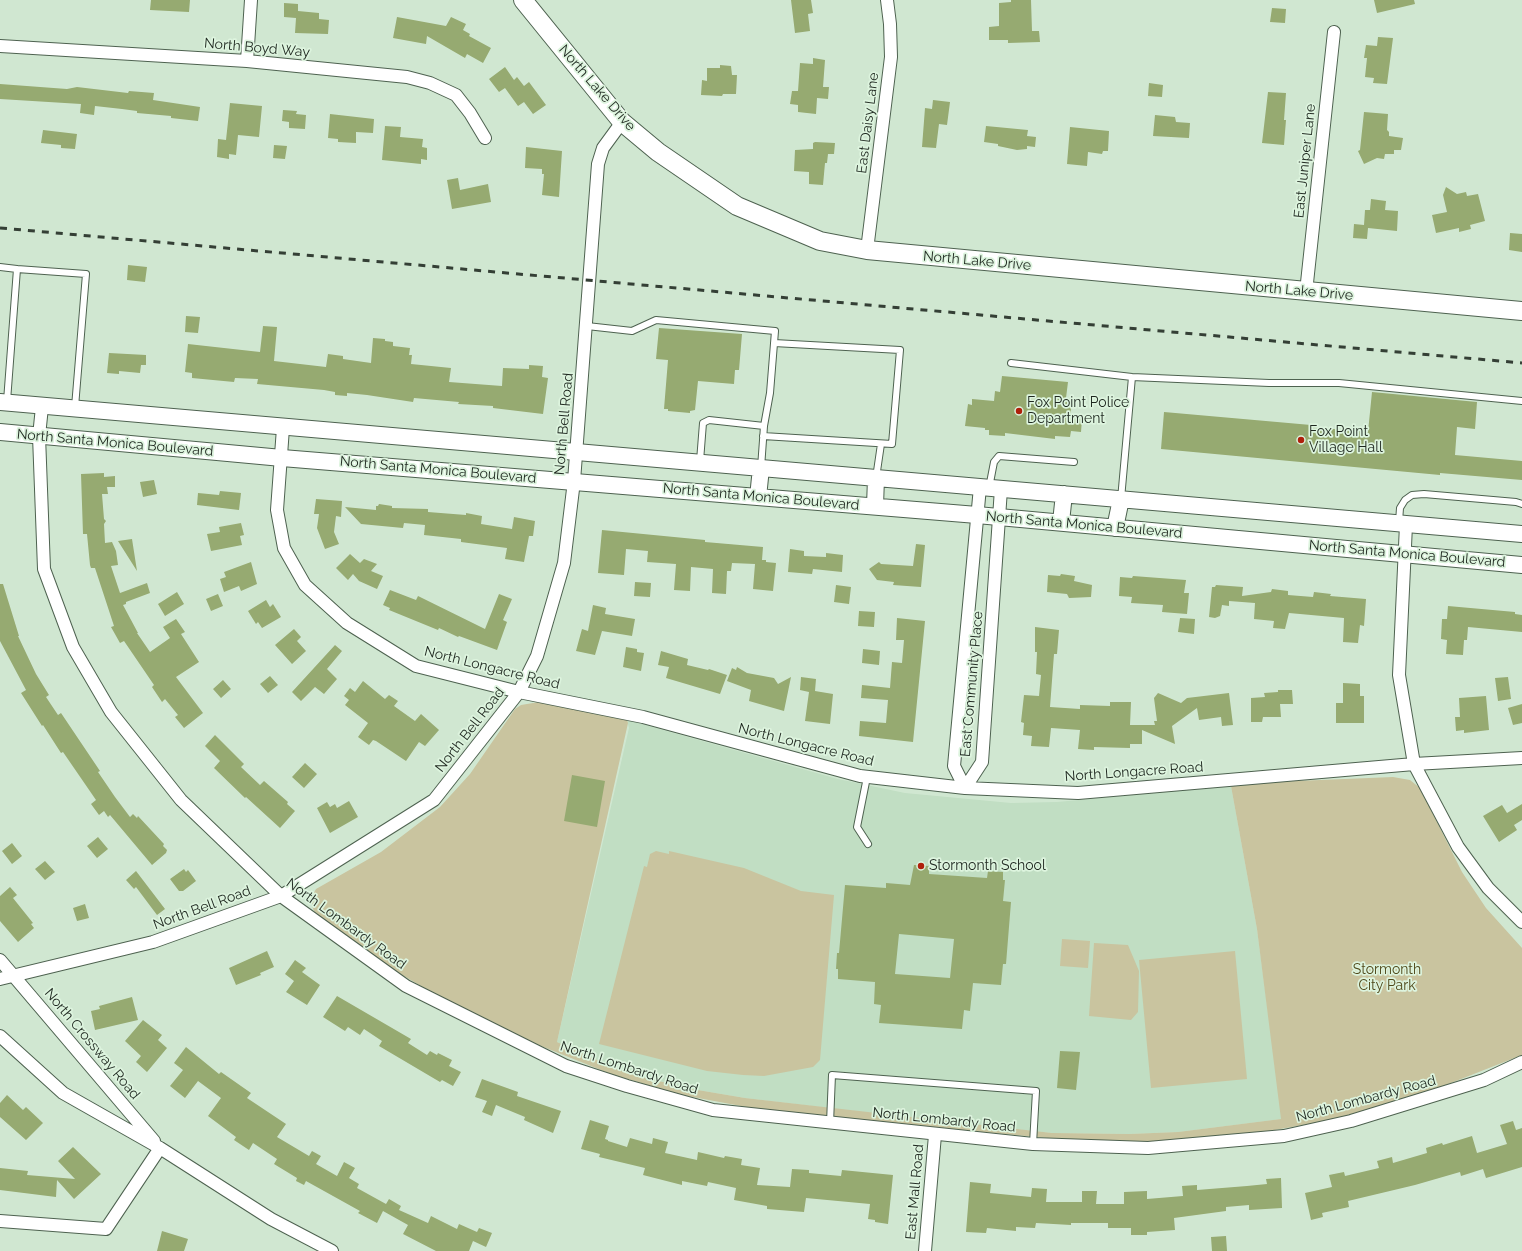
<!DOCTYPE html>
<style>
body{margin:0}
canvas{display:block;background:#d0e7d1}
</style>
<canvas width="1522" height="1251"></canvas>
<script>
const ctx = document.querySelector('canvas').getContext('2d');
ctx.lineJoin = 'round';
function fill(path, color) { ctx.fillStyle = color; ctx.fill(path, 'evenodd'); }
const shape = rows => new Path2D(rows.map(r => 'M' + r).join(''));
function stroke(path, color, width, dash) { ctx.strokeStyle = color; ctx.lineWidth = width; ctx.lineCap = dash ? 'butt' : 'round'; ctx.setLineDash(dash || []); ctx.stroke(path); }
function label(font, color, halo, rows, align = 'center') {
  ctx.font = font + ' Raleway,sans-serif'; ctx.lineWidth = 3.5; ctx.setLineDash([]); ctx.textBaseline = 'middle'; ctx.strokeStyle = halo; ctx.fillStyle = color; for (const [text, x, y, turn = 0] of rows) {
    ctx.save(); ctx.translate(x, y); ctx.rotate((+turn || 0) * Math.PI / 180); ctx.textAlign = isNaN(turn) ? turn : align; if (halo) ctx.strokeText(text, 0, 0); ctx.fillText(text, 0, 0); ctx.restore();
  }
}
const built = shape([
 [627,720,838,779,905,793,1011,803,1057,802,1231,786,1257,929,1282,1119,1178,1132,1129,1134,1052,1133,948,1122,745,1098,686,1088,624,1072,557,1042,629,728]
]);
const green = shape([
 [539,702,627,720,628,723,557,1042,624,1072,686,1088,745,1098,1052,1133,1129,1134,1178,1132,1281,1119,1257,929,1231,786,1272,782,1393,777,1410,780,1420,788,1462,872,1486,908,1522,948,1522,1055,1423,1094,1331,1120,1269,1131,1148,1142,1059,1139,784,1114,682,1095,611,1074,526,1040,448,1002,387,966,322,920,315,913,312,906,312,896,316,889,381,852,440,807,470,774,515,709,521,705],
 [656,851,669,854,669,851,744,868,801,891,834,895,820,1060,813,1067,764,1076,743,1075,707,1071,599,1044,644,866,647,867,650,854],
 [1062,939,1090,941,1088,968,1060,966],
 [1094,943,1128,945,1139,971,1138,1012,1131,1020,1089,1016],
 [1235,951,1247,1079,1151,1088,1139,960]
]);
const building = shape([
 [151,0,190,0,189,12,150,10],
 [791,0,811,0,813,13,808,14,810,31,795,33],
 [1011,0,1031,0,1032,31,1039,31,1040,42,1008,43,1008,40,989,40,989,27,999,26,999,3,1011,2],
 [1374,0,1414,0,1415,4,1377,13],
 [284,3,298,4,298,11,319,13,319,19,329,20,328,34,295,33,296,18,284,17],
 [1272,8,1286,9,1285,23,1270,22],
 [397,17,446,26,451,17,466,24,463,30,470,34,469,36,491,48,483,63,467,54,465,58,427,36,426,44,393,38],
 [1378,37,1393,38,1387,84,1373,83,1374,78,1365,77,1367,58,1364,58,1366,45,1377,46],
 [813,58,825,60,823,87,829,87,828,99,817,98,816,114,798,112,798,105,790,104,792,91,798,91,800,63,813,64],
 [720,65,731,66,732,75,737,75,736,94,723,94,722,96,701,95,702,80,707,81,707,68,720,68],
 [505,67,514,80,517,77,524,86,529,82,546,105,533,114,524,102,518,106,505,88,499,92,489,79],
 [1149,83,1163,85,1162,97,1148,96],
 [0,84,67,89,77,87,128,93,129,91,154,93,153,100,200,107,198,121,171,118,171,116,137,113,137,111,122,109,95,106,94,115,80,113,81,104,0,99],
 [1268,92,1286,93,1284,120,1286,120,1284,145,1262,143],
 [933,100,950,102,947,125,939,124,936,148,922,147,925,108,932,109],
 [230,103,262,106,259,137,238,135,236,155,229,154,229,159,217,157,218,139,226,140],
 [283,110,297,111,296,114,306,115,305,129,289,128,289,122,282,121],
 [1364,112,1388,114,1387,130,1389,132,1389,136,1403,138,1401,150,1394,150,1394,154,1385,154,1384,159,1377,158,1364,164,1358,151,1360,150],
 [330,114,374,119,373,133,356,132,356,143,338,142,338,139,328,138],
 [1155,115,1175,117,1176,122,1190,123,1189,138,1153,136],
 [385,126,401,127,400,137,423,139,422,147,427,148,427,160,421,159,421,164,382,160],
 [986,126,1028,130,1027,136,1036,137,1035,147,1027,146,1027,149,1017,150,998,146,998,144,984,142],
 [1070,127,1109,131,1108,151,1103,151,1102,154,1088,152,1087,166,1067,164],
 [43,130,77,134,75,149,61,148,61,145,41,143],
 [815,142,835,143,834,154,828,154,827,163,825,163,823,185,809,184,809,172,794,171,795,150,813,149,813,143],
 [274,145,287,146,285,159,273,158],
 [526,147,562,151,559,197,542,195,544,174,542,174,542,169,525,168],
 [458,178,460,190,488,184,491,202,452,209,447,180],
 [1446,187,1457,194,1466,192,1467,196,1478,194,1485,221,1470,225,1471,229,1459,232,1459,228,1436,233,1432,215,1447,212,1443,195],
 [1371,199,1386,201,1385,210,1398,211,1397,231,1368,228,1367,239,1353,238,1354,224,1364,225,1365,210,1370,210],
 [1510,233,1522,234,1522,252,1509,250],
 [128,265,147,267,145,282,127,280],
 [186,316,200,317,198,333,185,332],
 [263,326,277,327,274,361,326,367,328,354,343,356,343,359,371,363,373,338,385,339,385,341,393,342,393,346,410,348,409,355,412,355,411,364,451,368,449,382,502,386,503,368,529,369,529,365,543,366,542,377,548,378,543,414,493,408,493,406,458,404,459,402,414,398,413,402,367,395,347,393,347,396,335,395,335,392,324,390,257,384,258,379,235,378,234,382,192,378,192,373,185,372,188,344,260,352],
 [659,328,742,334,739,370,735,370,734,384,698,381,695,410,690,411,690,413,668,411,668,409,664,409,668,360,656,359],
 [109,353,146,355,146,365,141,365,140,373,119,371,119,374,107,373],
 [1002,376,1068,382,1066,398,1072,399,1070,418,1082,419,1081,432,1071,431,1070,437,1055,436,1055,439,1005,433,1005,436,989,435,989,430,985,430,985,428,965,426,968,404,972,405,972,399,994,401,995,391,1000,392],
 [1372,392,1477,402,1475,429,1457,427,1455,455,1522,461,1522,480,1440,473,1440,475,1161,449,1164,412,1311,425,1311,427,1368,432],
 [104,473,104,477,115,476,115,487,107,487,108,494,102,494,104,519,106,521,104,524,105,543,112,542,116,551,118,565,111,566,120,593,147,583,150,593,126,602,126,604,123,605,138,633,137,633,150,652,170,638,163,627,176,619,185,632,181,634,199,662,176,677,203,713,184,728,175,717,178,715,165,699,162,702,152,687,154,685,124,641,120,643,111,627,114,626,95,568,91,568,90,565,87,534,83,534,81,474],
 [154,480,157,494,143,497,140,482],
 [220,491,241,493,239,510,197,505,198,493,219,495],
 [316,499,342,501,341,517,336,516,334,532,339,544,325,549,317,528,319,514,314,514],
 [379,504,392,506,392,508,428,509,428,512,466,515,466,513,482,516,481,524,512,529,514,517,535,521,533,536,529,536,524,562,505,559,507,548,461,542,461,539,424,535,425,525,404,523,403,528,361,524,345,507,376,510,376,506,378,506],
 [241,523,244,535,240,536,242,545,211,551,207,534,220,532,219,527],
 [602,530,705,540,705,542,763,547,762,560,766,560,766,562,776,563,773,591,753,589,755,564,732,563,731,571,727,571,726,594,712,593,713,569,691,567,690,591,674,590,676,564,647,562,648,551,626,549,624,575,598,573],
 [132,539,137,571,118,541],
 [916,544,925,545,921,587,893,585,894,582,877,580,869,569,879,562,881,564,913,566],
 [790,549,804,551,804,556,826,557,826,553,843,555,842,572,813,569,812,574,788,572],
 [350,554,360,563,364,559,377,564,371,571,383,576,377,589,359,581,353,574,348,580,336,568],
 [251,562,257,584,241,591,239,586,224,592,220,579,226,577,224,572],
 [1061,574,1075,576,1074,581,1092,585,1091,597,1069,598,1067,594,1047,592,1048,575,1060,576],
 [1133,576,1186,580,1184,593,1189,593,1187,614,1162,612,1163,605,1131,603,1132,597,1119,596,1120,577,1132,578],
 [635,582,651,583,650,597,634,596],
 [0,584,3,584,19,636,18,636,36,674,49,695,46,697,58,715,61,713,100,771,98,772,115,797,130,817,133,814,137,818,138,816,164,844,163,846,167,850,166,853,152,865,110,815,108,817,104,811,99,815,91,804,96,800,63,752,61,753,43,725,42,726,21,693,26,690,0,641],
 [836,585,851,587,849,604,834,602],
 [1216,585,1243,587,1242,596,1271,592,1272,589,1288,591,1288,595,1313,597,1314,592,1331,594,1330,596,1366,599,1364,626,1360,625,1358,643,1343,642,1344,618,1289,613,1285,629,1273,628,1274,621,1254,619,1255,603,1229,601,1229,606,1222,605,1220,616,1215,618,1209,617,1212,587,1215,587],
 [390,590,416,600,418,596,485,629,499,594,512,599,503,620,507,622,497,650,459,636,458,637,439,628,438,630,389,610,390,608,383,605],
 [177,592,184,604,165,616,158,604],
 [218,594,223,606,211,611,206,599],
 [266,600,270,607,273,604,281,617,262,628,258,622,256,624,248,611],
 [593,605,606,608,605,614,635,619,632,636,602,631,595,655,576,651,582,629,588,631],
 [1448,606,1515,612,1515,614,1522,615,1522,632,1468,627,1467,640,1464,640,1463,655,1446,654,1447,640,1441,639,1442,619,1447,619],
 [859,611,875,612,874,627,858,626],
 [897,618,925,621,913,742,859,736,860,721,886,723,888,700,861,698,862,685,890,688,892,662,902,663,904,640,896,640],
 [1180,618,1195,619,1194,634,1178,632],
 [1035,627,1059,630,1057,654,1054,654,1050,707,1080,709,1080,705,1110,706,1110,702,1131,702,1130,725,1155,725,1154,721,1157,721,1154,698,1158,693,1181,703,1187,698,1229,693,1233,725,1222,726,1221,717,1199,720,1197,708,1172,726,1175,744,1142,730,1142,744,1130,744,1130,748,1094,747,1094,750,1078,749,1080,730,1051,728,1049,747,1031,746,1032,736,1023,735,1024,723,1021,722,1024,695,1039,696,1041,675,1036,674,1037,652,1035,652],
 [294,629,301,637,297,641,306,651,292,664,275,645],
 [335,645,342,651,327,669,337,679,324,694,315,687,301,701,292,692],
 [626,647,637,649,637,652,644,653,641,671,623,667],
 [863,649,880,651,879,665,862,663],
 [661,651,688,659,687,665,708,670,709,669,727,675,720,694,666,678,669,667,658,665],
 [737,667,747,673,774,678,778,684,791,677,784,711,749,701,751,690,727,681,732,668,736,670],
 [270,676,278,685,268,693,260,684],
 [801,677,816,679,815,691,833,694,830,724,805,721,809,692,800,690],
 [1508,677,1511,699,1498,701,1495,678],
 [223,680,231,689,221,698,213,689],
 [363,681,385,699,389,695,398,701,394,706,415,721,421,714,439,730,425,746,419,742,406,761,376,741,373,740,369,745,358,737,368,723,345,705,349,700,344,696,350,688,355,692],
 [1343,683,1360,684,1360,696,1364,696,1364,723,1336,723,1336,703,1343,703],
 [1278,690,1292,690,1293,704,1280,704,1281,717,1263,717,1262,722,1251,722,1251,698,1265,697,1264,693,1278,692],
 [1486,696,1489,730,1464,733,1464,730,1456,731,1455,717,1460,717,1459,698],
 [1522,704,1522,723,1513,725,1508,708],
 [215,735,244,764,241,767,260,785,264,781,288,802,287,804,295,811,280,828,246,797,245,798,214,768,220,761,205,746],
 [305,763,317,774,304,788,292,777],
 [572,775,605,781,597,827,564,821],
 [349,801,358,817,330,833,317,808,327,802,330,807,335,804,337,808],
 [1522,804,1522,820,1514,825,1517,830,1499,842,1483,816,1502,805,1507,813],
 [98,837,108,849,97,858,87,846],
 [12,843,22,856,12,864,2,851],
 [45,861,55,872,45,880,35,869],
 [914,865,929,866,929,874,987,878,988,871,1003,872,1003,880,1005,880,1003,901,1011,902,1006,964,1003,964,1001,985,973,983,970,1011,964,1010,962,1029,879,1023,881,1005,874,1004,875,982,838,979,838,969,836,969,837,953,839,953,845,885,886,888,886,883,910,885],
 [899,934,954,939,950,978,895,974],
 [184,869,186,872,188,870,196,881,183,891,179,891,170,879],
 [136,871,165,909,157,915,136,887,134,889,126,880],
 [10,887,17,895,13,898,33,923,31,924,34,928,18,942,0,921,0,896],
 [85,904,89,918,77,921,73,908],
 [267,951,274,967,260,973,261,975,236,985,229,968],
 [295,960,306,968,302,972,320,985,307,1005,286,992,294,981,285,974],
 [337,996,411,1039,408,1043,427,1055,430,1051,437,1055,438,1053,452,1060,449,1066,461,1072,453,1086,442,1080,440,1082,379,1046,382,1041,364,1029,360,1035,348,1027,345,1031,323,1017],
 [132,997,138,1020,95,1030,91,1011,100,1009,99,1006],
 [143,1020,162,1035,158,1040,167,1048,147,1072,136,1062,141,1056,125,1041],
 [186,1047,219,1074,221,1072,251,1093,247,1098,286,1124,277,1137,309,1156,312,1151,321,1156,316,1164,337,1176,344,1162,355,1168,349,1178,359,1184,357,1188,386,1204,389,1199,401,1206,399,1210,428,1223,431,1216,457,1229,459,1224,477,1232,479,1228,492,1233,486,1247,473,1241,469,1251,436,1251,403,1234,408,1225,383,1211,377,1223,358,1213,360,1211,306,1181,304,1185,296,1181,297,1178,274,1164,277,1159,253,1143,249,1150,234,1140,236,1137,208,1116,221,1098,198,1081,185,1098,170,1086,183,1070,174,1063],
 [1060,1051,1080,1052,1076,1090,1057,1088],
 [482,1079,518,1092,517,1096,561,1111,553,1133,524,1120,525,1117,496,1105,492,1116,482,1112,487,1101,475,1097],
 [7,1095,23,1110,26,1107,43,1123,26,1140,0,1117,0,1103],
 [590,1120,609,1126,605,1139,608,1140,608,1141,627,1147,630,1138,652,1144,653,1138,668,1142,665,1153,697,1160,698,1152,724,1158,725,1156,742,1159,741,1165,760,1168,757,1185,790,1187,792,1169,809,1170,809,1173,841,1176,842,1170,893,1175,888,1224,875,1222,875,1220,868,1219,870,1204,806,1198,804,1212,767,1209,767,1206,734,1200,736,1188,708,1182,707,1186,682,1181,682,1185,643,1175,645,1168,599,1157,600,1154,581,1149],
 [1513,1121,1516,1130,1522,1128,1522,1167,1486,1178,1483,1169,1461,1176,1460,1172,1415,1185,1348,1201,1349,1207,1322,1213,1323,1217,1311,1220,1305,1193,1332,1187,1329,1175,1344,1172,1345,1176,1379,1168,1377,1161,1392,1157,1393,1163,1427,1153,1426,1148,1442,1143,1443,1145,1472,1136,1477,1153,1507,1144,1500,1125],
 [73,1147,101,1174,74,1199,57,1180,56,1197,0,1190,0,1168,28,1171,27,1175,75,1179,58,1161],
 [1281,1178,1282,1208,1249,1210,1249,1205,1226,1207,1226,1211,1174,1218,1175,1230,1147,1232,1147,1235,1131,1235,1131,1228,1108,1228,1108,1223,1071,1223,1071,1225,1036,1223,1035,1228,1016,1227,1016,1231,987,1228,986,1233,966,1232,970,1182,991,1184,990,1193,1031,1197,1032,1188,1047,1189,1046,1202,1082,1202,1082,1191,1097,1191,1096,1204,1124,1204,1124,1192,1147,1191,1147,1199,1183,1196,1182,1186,1197,1185,1197,1190,1247,1186,1267,1184,1266,1179],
 [162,1231,188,1239,184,1251,157,1251],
 [1226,1236,1227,1251,1212,1251,1211,1237]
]);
const lane = shape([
 [0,267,17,269,7,401],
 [17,269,86,274,75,407],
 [587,326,632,331,656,320,775,331,770,393,764,426],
 [1011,363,1132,377,1269,383,1339,383,1522,401],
 [763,436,892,444,900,350,774,343],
 [700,461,703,423,709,420,764,426,761,468],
 [876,478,881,444],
 [989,488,994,462,999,456,1074,462],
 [1121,499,1132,377],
 [1399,522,1400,508,1405,500,1412,495,1424,494,1516,502,1522,504],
 [867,777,857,827,868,844],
 [830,1123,832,1075,1036,1091,1033,1144]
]);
const street = shape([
 [0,46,247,61,407,77,430,83,456,95,470,113,485,138],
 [247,61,251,0],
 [867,250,891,57,890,24,887,0],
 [1306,292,1334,32],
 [42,407,39,436,44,569,73,647,111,712,181,800,281,896,406,986,566,1066,627,1086,713,1110,1033,1144,1148,1148,1284,1136,1351,1121,1484,1080,1522,1062],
 [283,428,277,510,284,548,305,585,347,623,416,666,519,692,643,717,860,776,965,788,1078,793,1414,764,1522,758],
 [1406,525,1399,675,1414,764,1458,847,1488,888,1522,922],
 [965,788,982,762,1001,489],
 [965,788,954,766,980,487],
 [0,960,154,1141],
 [0,979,153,942,281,896,434,800,519,692,537,656,564,563,574,481,598,164,603,148,622,122],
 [0,1036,63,1093,160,1148,271,1219,332,1251],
 [0,1221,106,1229,160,1148],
 [925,1251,935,1135]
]);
const secondary = shape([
 [0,402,1522,534],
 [0,432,282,458,977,515,1522,565],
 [758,497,761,468],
 [875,506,876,478],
 [1061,522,1064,494],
 [1115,528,1121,499]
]);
const primary = shape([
 [523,0,622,122,658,152,737,206,820,241,867,250,1522,311]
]);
const rail = shape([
 [0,228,1522,363]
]);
const markers = [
 [1019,411,4,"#af200b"],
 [1301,440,4,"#af200b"],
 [921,866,4,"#af200b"]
];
const streetNames = [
 ["North Boyd Way",257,48,5],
 ["North Lake Drive",597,88,49],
 ["East Daisy Lane",868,123,-83],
 ["East Juniper Lane",1305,161,-84],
 ["North Lake Drive",977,261,5],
 ["North Lake Drive",1299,291,5],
 ["North Bell Road",564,424,-85],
 ["North Santa Monica Boulevard",115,443,5],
 ["North Santa Monica Boulevard",438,470,5],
 ["North Santa Monica Boulevard",761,497,5],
 ["North Santa Monica Boulevard",1084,525,5],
 ["North Santa Monica Boulevard",1407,554,5],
 ["North Longacre Road",492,668,14],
 ["East Community Place",972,684,-85],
 ["North Bell Road",470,730,-52],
 ["North Longacre Road",806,745,14],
 ["North Longacre Road",1134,772,-4],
 ["North Bell Road",202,908,-20],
 ["North Lombardy Road",346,924,36],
 ["North Crossway Road",92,1044,50],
 ["North Lombardy Road",629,1068,18],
 ["North Lombardy Road",1366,1099,-15],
 ["North Lombardy Road",944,1120,6],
 ["East Mall Road",915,1192,-85]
];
const poiNames = [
 ["Fox Point Police",1027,403],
 ["Department",1027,419],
 ["Fox Point",1309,432],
 ["Village Hall",1309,448],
 ["Stormonth School",929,866]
];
const parkNames = [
 ["Stormonth",1387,970],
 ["City Park",1387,986]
];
fill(built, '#c1dec3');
fill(green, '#c9c49f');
fill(building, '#96aa71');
stroke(lane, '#4e6250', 8);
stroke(street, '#4e6250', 14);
stroke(secondary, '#4e6250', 18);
stroke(primary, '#4e6250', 20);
stroke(lane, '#fff', 6);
stroke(street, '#fff', 12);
stroke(secondary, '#fff', 16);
stroke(primary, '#fff', 18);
stroke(rail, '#343f35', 3, [7, 7]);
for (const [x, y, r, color] of markers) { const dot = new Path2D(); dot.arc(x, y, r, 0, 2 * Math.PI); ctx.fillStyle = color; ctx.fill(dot); stroke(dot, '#ddf4de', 1.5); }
label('14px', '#1e271f', '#ddf4de', streetNames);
label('14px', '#1e271f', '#ddf4de', poiNames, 'left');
label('14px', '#4f4819', '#ddf4de', parkNames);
</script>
